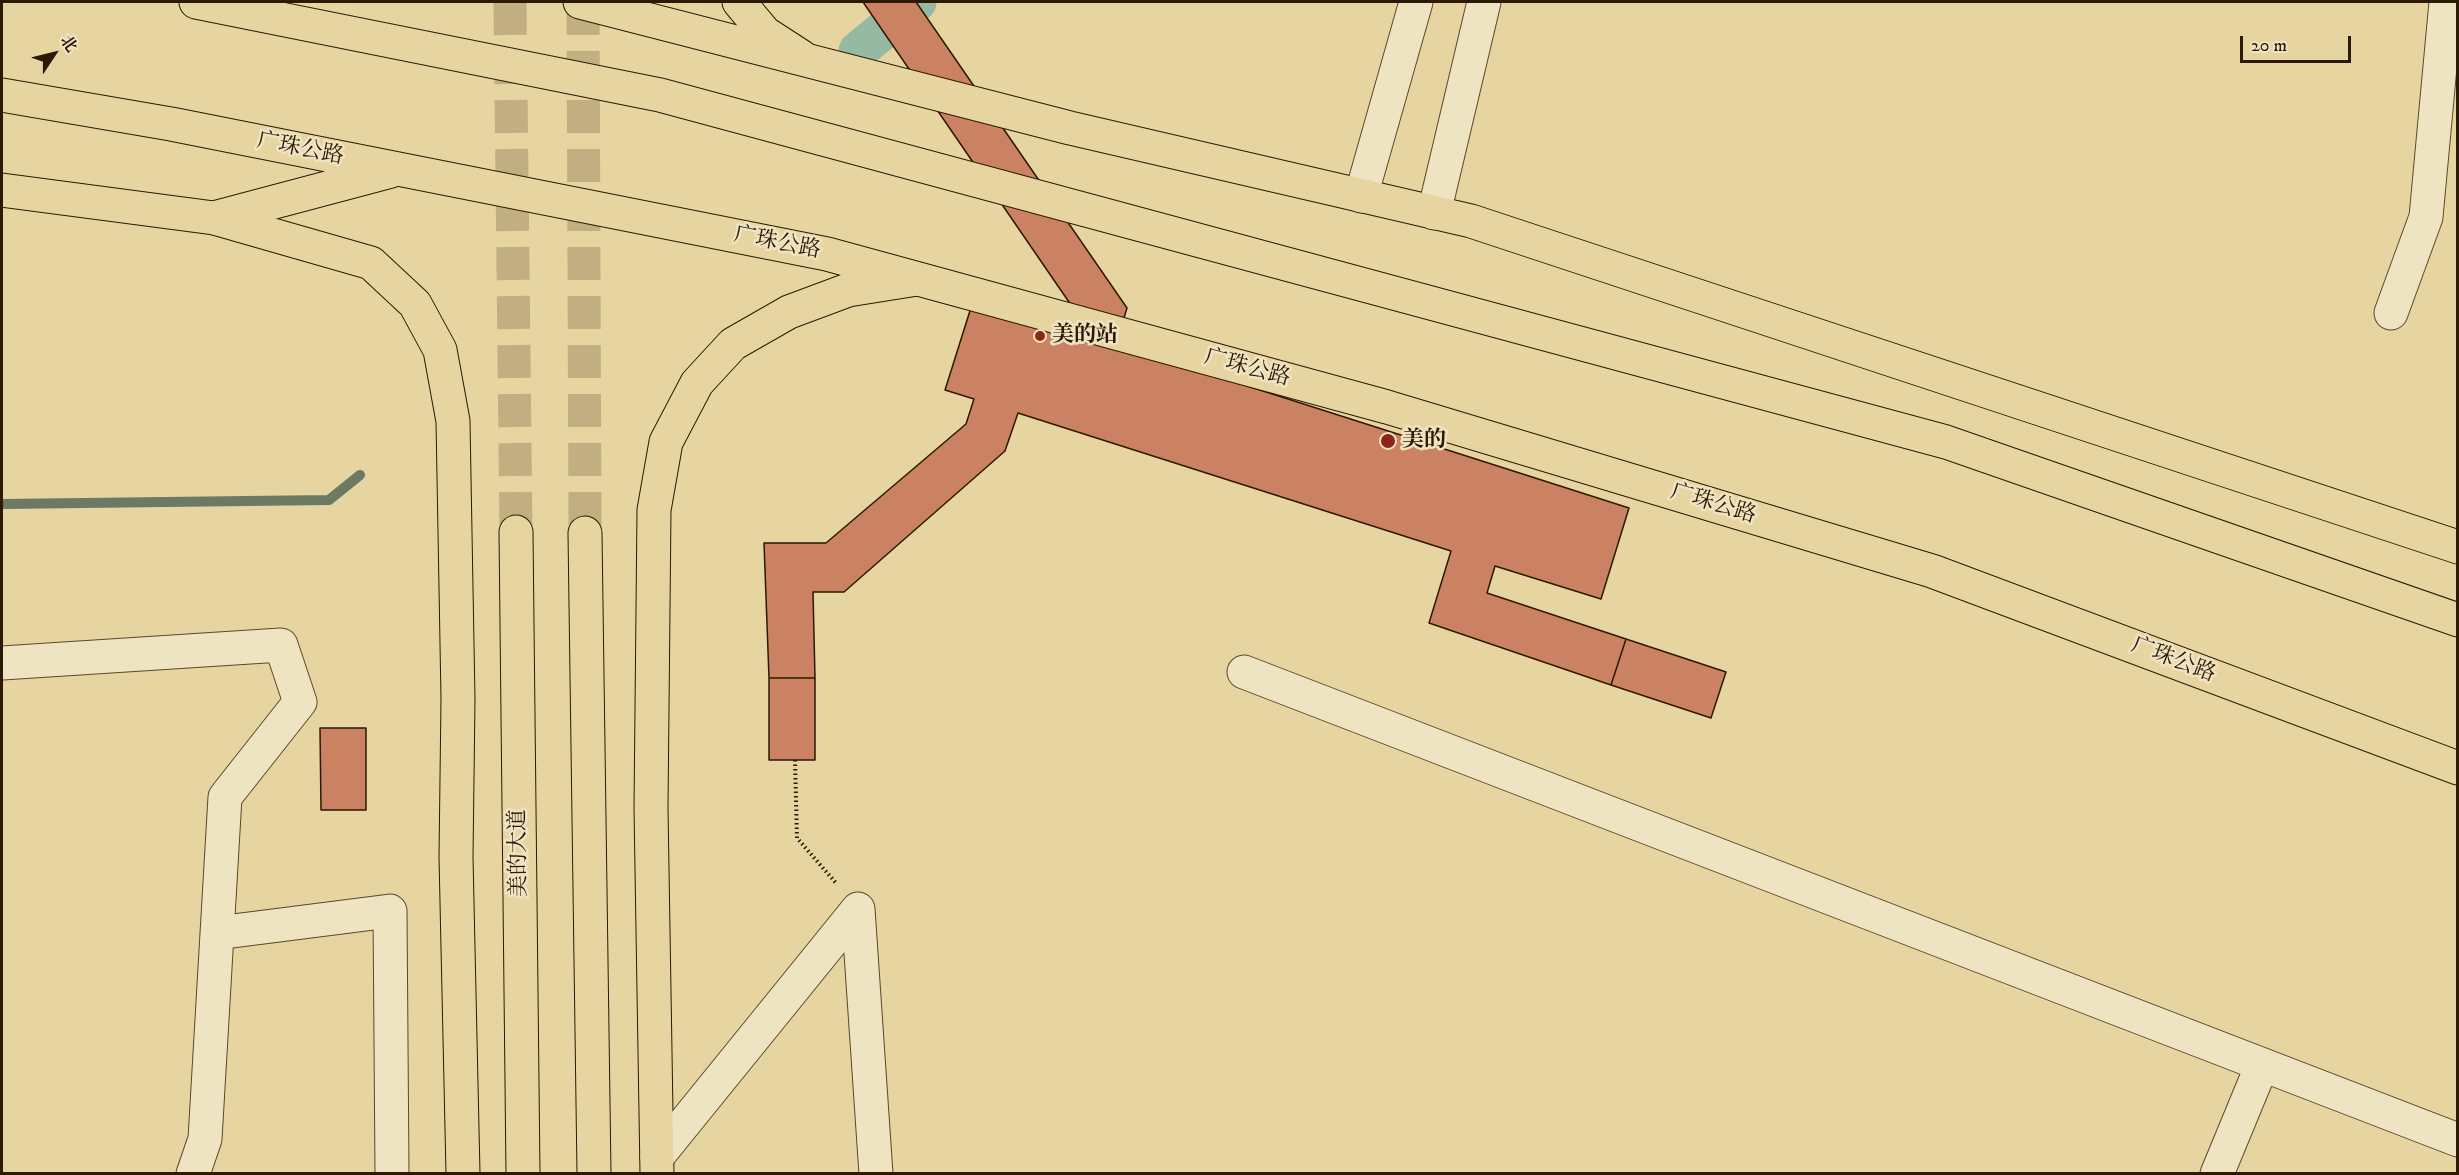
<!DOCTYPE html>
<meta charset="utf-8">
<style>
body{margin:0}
#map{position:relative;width:2459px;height:1175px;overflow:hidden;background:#e6d5a1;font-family:"IM FELL DW Pica","Noto Serif SC",serif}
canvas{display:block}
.frame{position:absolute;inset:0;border:3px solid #2d1803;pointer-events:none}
.north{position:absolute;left:24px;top:24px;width:60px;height:60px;-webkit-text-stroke:4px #efe4c2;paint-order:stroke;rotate:55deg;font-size:16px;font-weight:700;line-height:24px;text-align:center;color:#2d1803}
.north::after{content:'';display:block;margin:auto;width:21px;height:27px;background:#2d1803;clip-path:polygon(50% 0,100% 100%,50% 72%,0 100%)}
.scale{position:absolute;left:2240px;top:36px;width:111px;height:27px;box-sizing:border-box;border:3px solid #2d1803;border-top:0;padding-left:8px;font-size:18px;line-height:21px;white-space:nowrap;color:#2d1803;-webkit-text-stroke:4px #efe4c2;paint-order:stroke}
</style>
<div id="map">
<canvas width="2459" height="1175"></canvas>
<div class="frame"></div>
<div class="north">北</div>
<div class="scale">20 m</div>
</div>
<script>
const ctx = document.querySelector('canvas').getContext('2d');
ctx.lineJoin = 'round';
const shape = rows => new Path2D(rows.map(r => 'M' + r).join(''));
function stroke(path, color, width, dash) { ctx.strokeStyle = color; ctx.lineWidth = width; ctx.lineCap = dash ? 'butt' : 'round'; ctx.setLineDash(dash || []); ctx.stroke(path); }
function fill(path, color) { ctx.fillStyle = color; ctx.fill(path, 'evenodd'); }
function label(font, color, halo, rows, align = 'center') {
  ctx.font = font + ' "IM FELL DW Pica","Noto Serif SC",serif'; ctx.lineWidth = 5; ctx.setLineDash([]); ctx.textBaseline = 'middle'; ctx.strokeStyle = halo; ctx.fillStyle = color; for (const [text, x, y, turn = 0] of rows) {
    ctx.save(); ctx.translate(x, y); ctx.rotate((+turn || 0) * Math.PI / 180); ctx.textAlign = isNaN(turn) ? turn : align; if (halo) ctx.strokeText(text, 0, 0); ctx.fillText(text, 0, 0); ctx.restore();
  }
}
const stream = shape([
 [2,504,329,500,360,475]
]);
const canal = shape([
 [858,51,917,2]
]);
const building = shape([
 [863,2,916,2,1127,308,1116,344,1629,508,1601,599,1495,566,1487,593,1626,639,1611,685,1429,623,1451,551,1018,413,1005,451,844,592,813,592,815,678,769,678,764,543,826,543,966,424,974,399,945,390,974,298,1071,305,863,2],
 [1626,639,1726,672,1711,718,1611,685,1626,639],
 [769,678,815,678,815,760,769,760,769,678],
 [320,728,366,728,366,810,321,810,320,728]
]);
const majorTunnel = shape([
 [510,2,516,532],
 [583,2,585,533]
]);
const path = shape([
 [795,760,797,838,836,883]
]);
const minor = shape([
 [1361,196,1416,2],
 [1434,213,1484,2],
 [2391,313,2426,217,2446,2],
 [2,663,281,645,300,702,225,797,205,1139,193,1174],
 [1244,672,2458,1140],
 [217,933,390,911,392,1174],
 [657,1157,858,909,876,1174],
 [2217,1174,2262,1065]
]);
const major = shape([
 [739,2,765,33,802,57],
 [214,218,371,263,415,304,440,350,453,421,458,699,456,857,463,1174],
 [516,532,523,1174],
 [585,533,594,1174],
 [657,1174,651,808,654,510,666,442,697,383,733,344,789,312,848,290,917,279]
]);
const highway = shape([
 [196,2,660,95,1946,442,2458,620],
 [580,2,1070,128,1471,221,2458,547],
 [2,95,171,124,827,254,1116,333,1387,407,1932,571,2458,768],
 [2,190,214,218,391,171]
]);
const markers = [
 [1040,336,6,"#8f2418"],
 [1388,441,8,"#8f2418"]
];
const streetNames = [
 ["广珠公路",300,150,11],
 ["广珠公路",777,244,11],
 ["广珠公路",1247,369,15],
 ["广珠公路",1713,505,17],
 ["广珠公路",2173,661,21],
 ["美的大道",520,853,-91]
];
const poiNames = [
 ["美的站",1052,336],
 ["美的",1402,441]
];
stroke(stream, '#6c7963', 10);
stroke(canal, '#96b9a3', 39);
fill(building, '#cb8263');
stroke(building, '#2d1803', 1.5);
stroke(majorTunnel, '#c1af81', 33, [33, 16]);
stroke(minor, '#5b472a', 35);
stroke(major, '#2d1803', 35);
stroke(highway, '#2d1803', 35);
stroke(path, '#2d1803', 4, [1.5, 3]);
stroke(minor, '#efe4c2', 33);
stroke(major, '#e6d5a1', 33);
stroke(highway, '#e6d5a1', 33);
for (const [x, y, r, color] of markers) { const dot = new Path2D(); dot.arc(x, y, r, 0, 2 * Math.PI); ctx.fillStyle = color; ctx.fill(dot); stroke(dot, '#efe4c2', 2); }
label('22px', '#2d1803', '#efe4c2', streetNames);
label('bold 22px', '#2d1803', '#efe4c2', poiNames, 'left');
</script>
